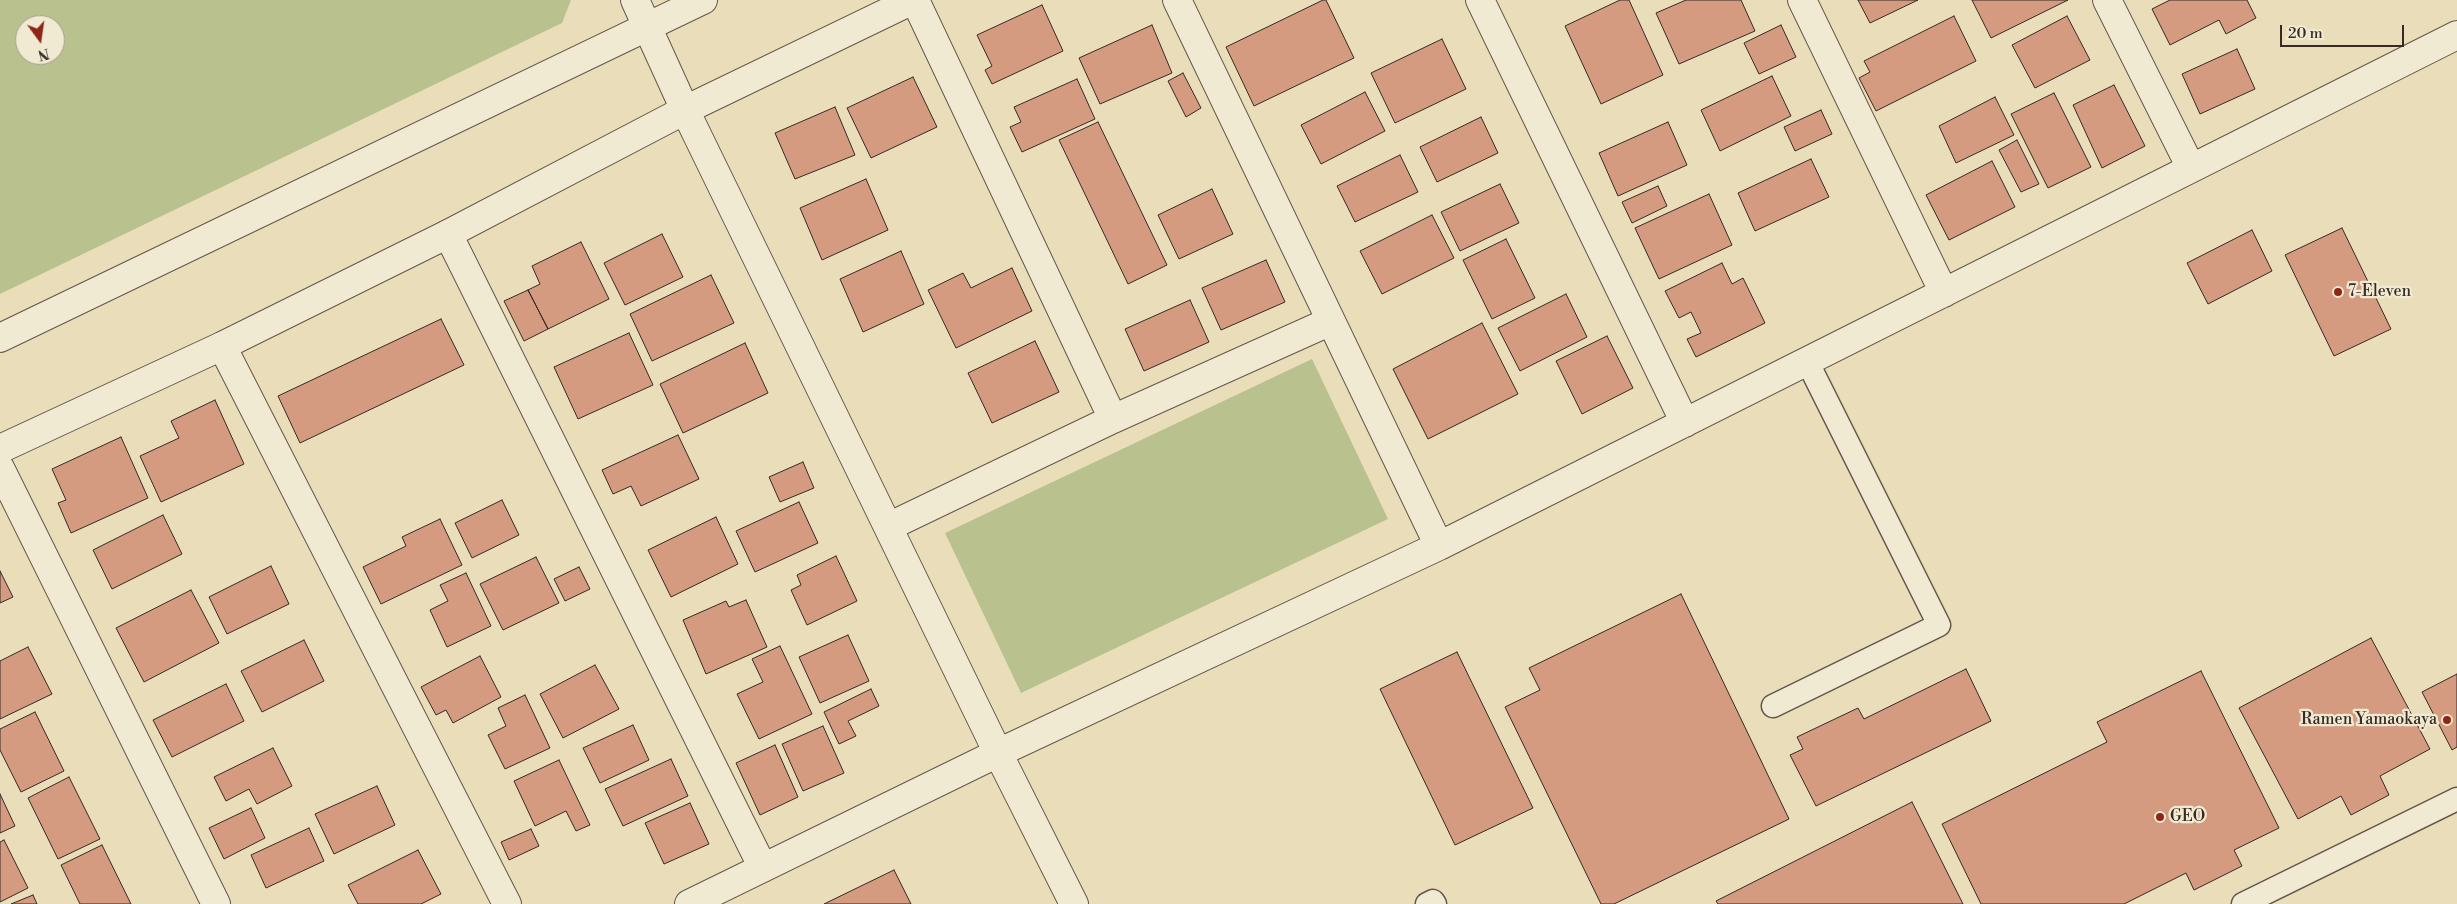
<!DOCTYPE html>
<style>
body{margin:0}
#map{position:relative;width:2457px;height:904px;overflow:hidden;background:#eadeba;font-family:"Libre Bodoni",serif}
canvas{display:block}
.north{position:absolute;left:15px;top:15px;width:50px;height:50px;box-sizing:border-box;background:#f1ead2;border:1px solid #a79d8c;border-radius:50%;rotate:166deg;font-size:14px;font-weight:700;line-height:20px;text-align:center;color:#372924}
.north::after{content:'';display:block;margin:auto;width:18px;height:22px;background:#8f2418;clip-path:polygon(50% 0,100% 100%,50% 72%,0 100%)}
.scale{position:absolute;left:2280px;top:25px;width:124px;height:22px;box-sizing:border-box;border:2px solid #372924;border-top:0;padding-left:6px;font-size:15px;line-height:18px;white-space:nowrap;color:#372924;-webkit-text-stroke:4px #f1ead2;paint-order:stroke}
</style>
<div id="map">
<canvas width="2457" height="904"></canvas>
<div class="north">N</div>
<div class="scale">20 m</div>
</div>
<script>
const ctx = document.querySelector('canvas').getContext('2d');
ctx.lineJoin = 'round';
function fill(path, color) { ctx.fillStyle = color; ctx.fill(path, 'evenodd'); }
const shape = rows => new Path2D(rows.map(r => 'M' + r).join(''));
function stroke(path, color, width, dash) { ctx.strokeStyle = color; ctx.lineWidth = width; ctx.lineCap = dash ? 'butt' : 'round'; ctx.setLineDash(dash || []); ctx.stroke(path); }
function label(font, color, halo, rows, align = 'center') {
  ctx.font = font + ' "Libre Bodoni",serif'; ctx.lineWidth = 4.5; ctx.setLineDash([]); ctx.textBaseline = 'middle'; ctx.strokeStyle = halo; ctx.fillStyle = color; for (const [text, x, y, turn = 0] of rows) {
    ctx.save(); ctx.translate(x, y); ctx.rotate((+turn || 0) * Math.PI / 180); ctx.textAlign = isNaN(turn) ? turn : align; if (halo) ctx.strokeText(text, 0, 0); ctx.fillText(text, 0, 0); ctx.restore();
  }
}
const green = shape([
 [0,0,571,0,562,23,0,294],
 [25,25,55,25,55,55,25,55],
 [1312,359,1388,519,1021,693,945,533]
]);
const building = shape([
 [1323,0,1326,0,1354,58,1254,106,1226,47,1323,0],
 [1620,0,1629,0,1663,75,1601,104,1565,26,1620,0],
 [1686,0,1741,0,1755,31,1679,64,1656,13,1686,0],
 [1858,0,1918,0,1870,23,1858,0],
 [1972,0,2068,0,1991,38,1972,0],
 [2170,0,2247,0,2256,18,2226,34,2219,20,2170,45,2152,9,2170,0],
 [1042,5,1063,51,992,84,985,70,992,66,977,35,1042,5],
 [1954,16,1976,61,1876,111,1859,78,1870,72,1864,61,1954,16],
 [2067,16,2090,60,2035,88,2012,45,2067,16],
 [1152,25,1172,73,1100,104,1079,58,1152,25],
 [1781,25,1796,57,1759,74,1744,43,1781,25],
 [1442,39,1466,89,1395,123,1371,73,1442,39],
 [2237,49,2255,89,2200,114,2182,74,2237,49],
 [1183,73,1201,108,1186,117,1168,81,1183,73],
 [1772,76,1791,116,1720,151,1701,110,1772,76],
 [913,77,937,127,871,158,847,108,913,77],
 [1077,79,1095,119,1022,152,1010,127,1021,122,1014,107,1077,79],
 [2114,85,2145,146,2102,168,2073,105,2114,85],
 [1365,92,1385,131,1321,164,1301,125,1365,92],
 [2054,93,2091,167,2048,188,2011,114,2054,93],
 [1995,97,2014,135,1956,163,1939,126,1995,97],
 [835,107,855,155,795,179,775,133,835,107],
 [1821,110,1832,134,1795,151,1784,127,1821,110],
 [1481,117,1498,153,1437,182,1420,147,1481,117],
 [1098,122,1167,265,1128,284,1059,140,1098,122],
 [1668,122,1687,165,1618,196,1599,153,1668,122],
 [2017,140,2039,184,2021,192,1999,150,2017,140],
 [1400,155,1418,192,1355,222,1337,186,1400,155],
 [1811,159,1829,197,1755,231,1738,193,1811,159],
 [1992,161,2015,207,1949,240,1926,195,1992,161],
 [866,179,888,230,822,260,800,208,866,179],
 [1500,184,1519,223,1460,251,1441,212,1500,184],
 [1658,186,1667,206,1632,223,1622,202,1658,186],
 [1212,189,1233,234,1179,259,1158,215,1212,189],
 [1709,194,1732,245,1659,279,1635,228,1709,194],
 [1432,215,1454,258,1382,294,1360,251,1432,215],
 [2342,228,2391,329,2334,356,2285,255,2342,228],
 [2252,230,2272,271,2208,304,2187,263,2252,230],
 [662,234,683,277,625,305,604,263,662,234],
 [1506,239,1535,298,1492,319,1463,260,1506,239],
 [581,242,609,299,548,329,528,290,540,284,532,266,581,242],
 [901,251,924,304,863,332,840,279,901,251],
 [1266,260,1285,302,1221,330,1202,288,1266,260],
 [1722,263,1732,284,1743,278,1765,323,1696,357,1687,339,1701,333,1691,312,1679,318,1665,291,1722,263],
 [1012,268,1032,311,956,348,928,290,963,273,971,288,1012,268],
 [711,275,734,323,652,361,630,314,711,275],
 [528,290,548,329,524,341,504,301,528,290],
 [1566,294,1587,337,1520,371,1498,328,1566,294],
 [1190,300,1209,342,1144,371,1125,329,1190,300],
 [441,319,464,365,300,443,278,396,441,319],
 [1482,323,1518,394,1428,439,1393,369,1482,323],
 [629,333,653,385,578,419,554,367,629,333],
 [1607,336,1633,388,1582,414,1556,361,1607,336],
 [1035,341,1059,392,992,423,968,373,1035,341],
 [745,343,768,393,683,433,660,384,745,343],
 [215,400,244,464,161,502,140,456,179,438,171,421,215,400],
 [678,435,699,479,641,506,631,486,613,494,602,470,678,435],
 [121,437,148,498,71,533,58,503,66,500,52,469,121,437],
 [803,462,814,488,780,502,769,477,803,462],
 [502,500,519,535,472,558,455,523,502,500],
 [799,502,818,543,755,572,736,531,799,502],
 [163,515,182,554,112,589,93,550,163,515],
 [716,517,738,564,671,597,648,550,716,517],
 [440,519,462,565,381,604,363,567,406,546,402,537,440,519],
 [836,556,857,601,807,625,791,590,801,585,797,575,836,556],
 [536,557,559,603,503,630,480,584,536,557],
 [271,566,289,604,227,634,209,597,271,566],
 [579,567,590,589,565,601,554,579,579,567],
 [0,571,13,597,0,603,0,571],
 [466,573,491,626,447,647,430,610,448,601,440,585,466,573],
 [191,590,219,643,144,682,116,628,191,590],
 [1681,594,1789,819,1614,904,1601,904,1505,707,1540,690,1529,668,1681,594],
 [746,600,767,647,706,674,683,620,726,601,729,607,746,600],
 [848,635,869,681,820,703,799,657,848,635],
 [2371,638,2430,749,2380,776,2389,795,2351,815,2341,796,2298,819,2239,708,2371,638],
 [304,640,324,681,262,712,241,671,304,640],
 [780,646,812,714,759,739,737,694,763,682,752,659,780,646],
 [28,647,52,694,0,719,0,661,28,647],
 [1457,652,1533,808,1455,845,1380,689,1457,652],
 [480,656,501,697,453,723,446,710,436,715,421,687,480,656],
 [595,665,619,709,563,738,540,694,595,665],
 [1966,669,1991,721,1816,806,1790,755,1803,749,1797,737,1858,708,1864,719,1966,669],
 [2201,671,2279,828,2234,850,2242,866,2194,890,2186,873,2124,904,1981,904,1942,824,2107,742,2097,722,2201,671],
 [2457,674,2457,747,2452,750,2422,692,2457,674],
 [226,684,244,721,172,757,153,720,226,684],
 [871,689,879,706,848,721,856,736,839,744,824,712,871,689],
 [525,695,550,748,505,769,488,735,506,726,498,708,525,695],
 [35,712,64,771,21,792,0,750,0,729,35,712],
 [633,725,649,760,600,783,583,748,633,725],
 [823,726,844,773,803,791,782,744,823,726],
 [775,745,798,797,760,815,736,763,775,745],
 [273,748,292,786,257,804,249,789,226,801,214,777,273,748],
 [671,759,688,796,623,826,605,789,671,759],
 [559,760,590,825,576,831,566,811,535,826,514,781,559,760],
 [69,777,100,839,58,859,28,798,69,777],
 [377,786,395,825,334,854,315,814,377,786],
 [0,794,15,826,0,833,0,794],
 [1912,802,1963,904,1718,904,1716,901,1912,802],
 [690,803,709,844,664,864,645,823,690,803],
 [251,808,265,838,224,859,209,828,251,808],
 [309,828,324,861,266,888,251,855,309,828],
 [531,829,539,846,509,860,501,842,531,829],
 [4,840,28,888,0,902,0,842,4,840],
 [102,845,131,904,80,904,61,865,102,845],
 [418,850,441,894,421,904,358,904,348,885,418,850],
 [894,870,911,904,824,904,894,870],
 [33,895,37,904,11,904,33,895]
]);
const service = shape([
 [1773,706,1939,625,1807,361],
 [1427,904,1433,901,1435,904],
 [2243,904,2457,799]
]);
const minor = shape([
 [635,0,685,110,998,753,1074,904],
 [915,0,1113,419],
 [1177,0,1439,546],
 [1480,0,1685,423],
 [1802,0,1944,293],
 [2107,0,2191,168],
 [448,234,763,868],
 [222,346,507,904],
 [0,468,216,904],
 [888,527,1113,419,1331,321],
 [689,904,998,753,1439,546,2457,35]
]);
const tertiary = shape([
 [0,338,703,0],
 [0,449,222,346,448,234,685,110,913,0]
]);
const markers = [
 [2338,292,5,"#8f2418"],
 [2447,720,5,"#8f2418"],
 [2160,817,5,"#8f2418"]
];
const poiNames = [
 ["7-Eleven",2348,292],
 ["Ramen Yamaokaya",2437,720,"right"],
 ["GEO",2170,817]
];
fill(green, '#b9c18e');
fill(building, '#d49b81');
stroke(building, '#372924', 1);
stroke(service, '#64564a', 25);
stroke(minor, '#64564a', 30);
stroke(tertiary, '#64564a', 30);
stroke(service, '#f1ead2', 22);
stroke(minor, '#f1ead2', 28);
stroke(tertiary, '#f1ead2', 28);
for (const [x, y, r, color] of markers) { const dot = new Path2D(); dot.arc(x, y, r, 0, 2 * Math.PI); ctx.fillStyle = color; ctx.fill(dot); stroke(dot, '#f1ead2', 2); }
label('16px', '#372924', '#f1ead2', poiNames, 'left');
</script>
